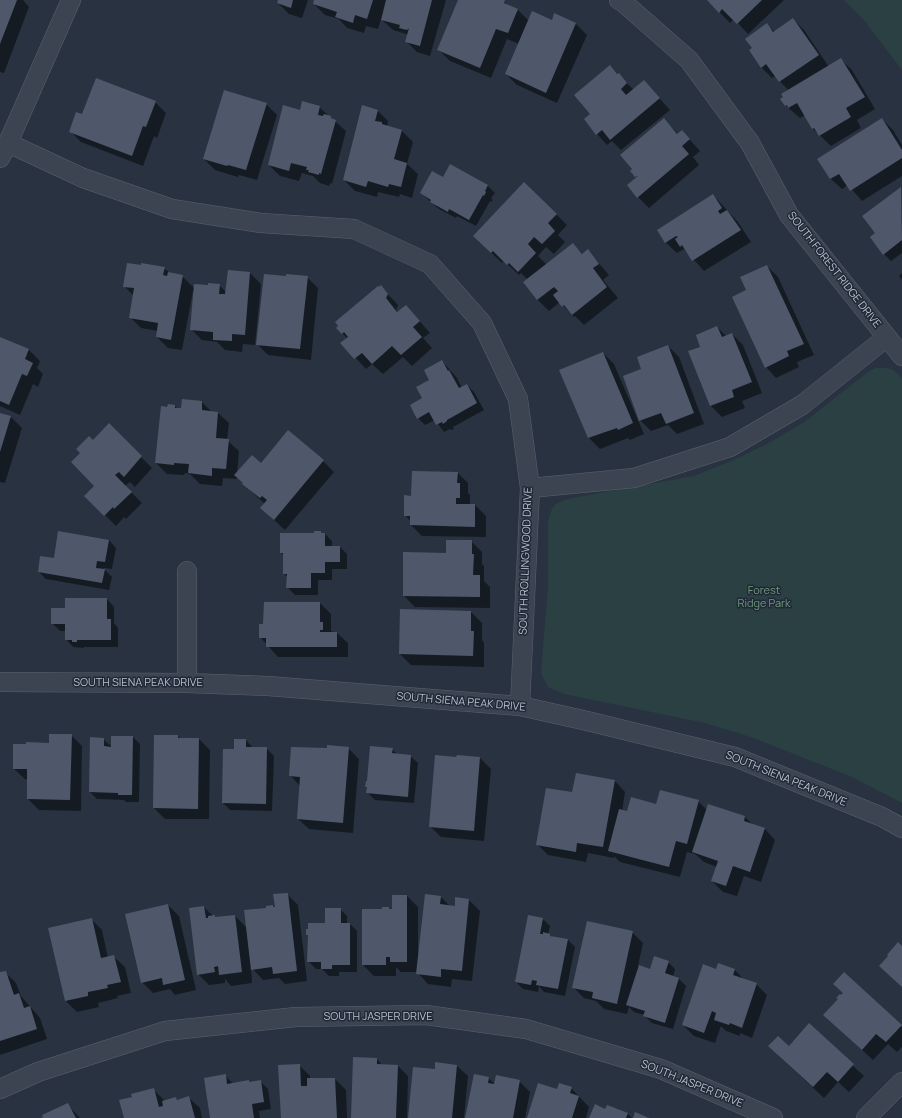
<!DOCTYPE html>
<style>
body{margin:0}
canvas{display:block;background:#283241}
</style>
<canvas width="902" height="1118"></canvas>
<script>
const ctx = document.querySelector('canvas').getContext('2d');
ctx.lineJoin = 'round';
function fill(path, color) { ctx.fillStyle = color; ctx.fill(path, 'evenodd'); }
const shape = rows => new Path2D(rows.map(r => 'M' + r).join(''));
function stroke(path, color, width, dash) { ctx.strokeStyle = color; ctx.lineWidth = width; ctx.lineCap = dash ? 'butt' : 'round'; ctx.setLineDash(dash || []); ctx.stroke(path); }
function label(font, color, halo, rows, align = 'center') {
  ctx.font = font + ' Manrope,sans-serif'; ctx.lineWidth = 3; ctx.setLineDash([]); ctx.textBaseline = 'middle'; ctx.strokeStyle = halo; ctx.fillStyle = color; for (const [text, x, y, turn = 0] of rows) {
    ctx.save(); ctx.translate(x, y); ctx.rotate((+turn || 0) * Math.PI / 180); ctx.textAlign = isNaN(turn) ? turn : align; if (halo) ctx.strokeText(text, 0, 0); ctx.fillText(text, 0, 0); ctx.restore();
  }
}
const green = shape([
 [844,0,902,0,902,70,864,20],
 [876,368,884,368,891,369,897,373,902,379,902,803,852,777,751,737,705,723,564,694,548,687,541,673,548,588,548,521,552,509,556,504,567,499,694,476,734,460,767,444,803,423,868,372]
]);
const shadow = shape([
 [0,0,23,0,29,7,4,73,0,72],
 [279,0,308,0,302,18,289,14,278,3],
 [315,0,446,0,430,56,417,52,406,41,408,35,406,34,393,30,381,19,378,29,366,26,364,33,347,28,339,19,325,15,314,4],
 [459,0,502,0,510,7,517,9,529,21,552,21,555,15,576,24,587,35,557,103,517,85,506,74,519,44,507,39,491,78,450,61,439,50],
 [708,0,784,0,748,34,734,19,730,23],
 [793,19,804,30,829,67,841,60,852,70,875,109,857,120,861,128,831,146,813,129,805,115,800,118,785,105,789,91,775,76,772,78,761,67,753,48,767,25,775,32],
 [610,67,634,90,644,81,670,110,621,150,612,141,607,145,597,134],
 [155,102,166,113,157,138,154,136,143,166,81,142,70,131,83,115],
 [266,104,277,115,257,180,239,175,238,177,215,170,204,159],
 [319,107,346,131,332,184,330,183,329,186,320,183,313,176,302,173,299,181,280,176,269,165,301,111],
 [377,110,388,121,387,127,402,131,413,142,407,164,418,174,412,198,400,194,399,197,378,192,377,197,355,191,344,180],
 [664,119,678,134,682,131,700,151,693,157,699,165,649,208,638,197,638,178,632,171],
 [882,119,893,130,902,145,902,176,862,201,848,185,842,189,831,179,819,160],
 [443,179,488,186,495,193,491,198,493,200,491,202,490,201,476,226,457,216,456,218,439,209,421,193],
 [901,188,902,253,891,261,884,254,877,234,863,216],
 [713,195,738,222,751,242,704,271,684,249,677,253,666,243,658,230],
 [556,214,567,225,558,235,565,242,554,254,546,247,538,256,547,265,573,244,583,254,588,251,609,275,603,280,618,298,584,325,575,316,574,317,560,302,549,311,538,300,525,282,528,280,521,273,519,275,504,261,502,263,474,236],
 [767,266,778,277,814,355,797,362,799,367,776,378,766,367,747,291],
 [164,268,170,273,182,276,194,288,219,285,226,292,250,273,261,284,255,345,243,344,242,352,225,350,217,342,202,340,191,329,194,291,193,291,182,350,168,348,157,337,158,331,141,328,130,317,134,296,124,286],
 [902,273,902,280,899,276],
 [287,277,307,277,318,288,311,360,268,355,257,344],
 [381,287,398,305,396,310,398,312,416,317,430,333,423,338,432,348,412,366,403,357,383,374,372,364,366,369,342,343,347,338,342,333],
 [717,327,726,336,732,334,743,345,762,393,742,401,745,408,722,417,711,406,689,352,701,347],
 [0,338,29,350,40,361,37,368,43,374,38,387,33,384,20,415,0,406],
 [668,346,679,357,704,424,677,434,668,425,651,431,640,420,642,370],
 [603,353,614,364,644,434,630,440,628,438,600,449,589,438],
 [442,361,457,378,462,388,467,385,474,392,484,410,453,427,454,429,451,430,450,429,444,432,435,420,425,425,418,418,423,398,430,380],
 [183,401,202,402,212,412,218,413,229,423,227,440,239,451,237,474,261,464,323,461,334,472,285,530,261,508,265,504,255,495,237,476,237,479,223,478,222,486,200,484,190,474,185,473,184,475,167,474,156,463,168,408,175,406,178,409,182,409],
 [0,414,11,417,22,428,5,483,0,482],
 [109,425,152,468,135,487,130,482,125,486,142,503,126,519,124,517,116,526,86,496,96,486,93,441],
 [457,472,468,483,468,493,470,495,470,505,475,505,486,516,486,537,422,536,411,525,411,522,405,515,412,497],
 [320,532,322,534,325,534,332,541,332,547,340,547,347,554,347,569,332,569,332,580,318,580,318,595,295,595,287,587,288,577,284,574,284,556,281,553],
 [109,540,116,548,112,569,104,568,104,569,112,577,109,590,46,579,39,572,54,559],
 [471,541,482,552,482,564,484,566,484,581,490,587,490,608,415,607,404,596,447,554],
 [107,599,114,607,114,623,118,628,118,647,84,647,84,648,73,647,66,639,66,631,60,631,52,623,66,609],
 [320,603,331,614,331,631,337,633,348,643,348,657,278,657,260,637,264,625],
 [471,612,482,623,482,640,484,643,484,667,411,665,400,654],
 [71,735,82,746,81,811,39,810,28,799,28,780,25,779,14,769,50,744],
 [178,736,181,739,199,739,210,750,209,819,165,819,154,808],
 [133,737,140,744,139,802,126,802,124,800,97,799,90,792,91,738,103,739,112,747],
 [246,740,253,748,266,748,274,756,272,811,230,810,223,803,235,750],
 [348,748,359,759,353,833,309,829,298,819,300,786,290,775],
 [392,749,398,755,410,756,418,763,414,803,375,800,368,793,368,789,366,787],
 [457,758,480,758,491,769,484,841,441,837,430,826],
 [615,781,625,792,622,811,628,813,657,805,698,801,707,810,745,817,753,825,765,829,775,840,761,882,744,876,737,896,723,892,712,881,717,867,704,862,695,854,687,852,680,877,620,862,614,856,614,858,588,853,586,862,548,855,537,844,573,794],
 [287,894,298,905,307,981,285,984,279,978,263,980,251,967,252,983,231,986,225,979,225,983,209,985,198,974,204,907,213,916,217,918,235,916,247,928,267,909,272,906,275,908],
 [407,896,418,907,418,954,419,954,441,897,451,907,456,907,456,899,469,900,480,911,472,981,452,979,451,987,428,984,417,972,401,972,396,967,396,976,374,976,363,965,363,910,383,910,389,908,391,910],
 [168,905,179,916,196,990,175,995,170,989,153,993,142,982],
 [340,909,347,916,347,924,350,924,357,931,357,972,339,972,339,976,329,976,322,969,316,969,308,961,309,936,307,934,309,924,326,924],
 [91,919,102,930,108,958,114,957,125,967,131,993,117,996,118,998,98,1003,99,1007,77,1012,66,1001,49,929],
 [543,919,550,926,548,934,552,937,568,940,575,947,565,996,544,992,539,986,538,992,523,989,516,982],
 [632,932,643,943,638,966,651,970,668,962,675,969,673,977,679,979,686,986,673,1029,652,1023,644,1015,634,1012,629,1007,627,1014,604,1009,596,1001,584,998,573,987],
 [735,970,744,980,756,984,767,995,752,1038,740,1033,740,1036,726,1031,721,1026,715,1043,694,1036,683,1025,717,971],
 [5,972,16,983,21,996,40,1018,47,1039,0,1055,0,974],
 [844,974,902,1027,902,1047,897,1052,888,1044,873,1060,836,1026,841,997,844,993],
 [809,1025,864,1076,849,1092,838,1082,824,1098,780,1057],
 [377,1059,382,1065,398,1066,408,1076,407,1118,352,1118],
 [436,1063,457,1066,468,1076,464,1118,409,1118,436,1070],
 [299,1065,310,1076,310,1079,335,1079,346,1090,347,1118,282,1118],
 [225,1075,233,1084,261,1082,268,1089,271,1109,259,1111,260,1118,211,1118],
 [488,1078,495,1084,519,1081,530,1092,525,1118,466,1118],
 [571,1088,589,1107,586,1118,528,1118,558,1090],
 [153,1089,165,1101,176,1098,178,1100,189,1098,200,1108,202,1118,125,1118],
 [67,1104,80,1118,43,1118],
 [607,1106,628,1114,632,1118,591,1118,606,1110]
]);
const building = shape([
 [0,0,17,0,0,44],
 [278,0,293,0,291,8,277,3],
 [314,0,373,0,367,19,355,15,353,23,335,17,337,12,313,4],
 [386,0,432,0,420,46,405,42,409,28,407,30,399,28,400,25,381,20],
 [458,0,505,0,504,3,518,9,508,33,496,29,480,68,437,50],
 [707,0,762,0,737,24,722,9,719,13],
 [532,11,552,20,554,13,576,23,546,93,505,74],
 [793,18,819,55,779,82,766,64,761,68,749,50,752,48,745,39,767,23,773,32],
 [841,58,865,97,846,108,851,117,819,136,814,128,812,129,797,103,788,108,787,105,785,106,780,99,783,97,781,94],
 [610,65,617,74,619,73,627,83,621,89,626,95,644,80,660,98,610,140,602,130,596,135,584,119,590,114,574,95],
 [96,78,156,101,146,127,143,126,132,156,69,132,76,112,82,114],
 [224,90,267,103,246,170,228,165,227,166,203,159],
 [302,101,320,106,318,115,323,116,324,114,331,116,331,118,336,120,321,174,319,173,319,175,308,172,309,170,306,170,307,167,291,163,289,171,268,165,283,105,300,110],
 [362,105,378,110,375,121,382,122,382,124,402,130,394,159,407,163,401,187,389,184,388,187,368,181,366,187,343,180],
 [664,118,677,134,682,130,690,139,682,146,689,154,637,198,627,185,638,176,635,177,630,171,632,169,620,155],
 [882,118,902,150,902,158,850,191,839,174,830,179,817,159],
 [450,164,488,185,485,191,486,192,484,196,483,195,469,220,449,209,448,212,430,202,431,200,420,193,432,171,443,177],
 [524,182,557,214,548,223,555,231,542,244,534,237,528,244,536,253,518,272,509,263,507,265,493,251,491,253,473,236],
 [901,187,902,240,883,255,870,237,875,233,862,216],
 [713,194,722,208,718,211,720,214,727,210,741,230,692,261,682,245,680,247,675,239,678,237,676,236,665,243,657,230],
 [573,243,582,254,588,249,599,264,593,268,607,287,572,315,564,305,562,307,553,295,558,291,554,287,537,300,523,282],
 [127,263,141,265,141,263,165,267,163,275,167,276,168,272,183,275,171,340,156,337,158,323,129,318,134,288,123,287],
 [767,265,804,344,787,351,789,356,765,368,732,297,746,290,740,277],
 [228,270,250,272,245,335,232,334,232,341,213,340,213,332,190,330,194,284,208,285,208,283,220,284,219,294,225,294],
 [264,274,286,276,286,274,308,276,300,349,256,345],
 [381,285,388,294,386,298,397,312,406,305,420,321,413,327,422,337,401,355,392,346,372,364,362,353,354,359,340,343,348,337,344,332,342,334,336,328,338,326,335,322,378,286,379,287],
 [717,326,722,337,732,333,752,382,732,390,734,397,710,406,688,351,700,347,696,335],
 [0,337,29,349,25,359,33,363,27,376,22,374,9,405,0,401],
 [668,345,694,413,666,424,661,413,639,421,623,376,641,369,637,357],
 [603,352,633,423,618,430,617,428,588,438,559,370],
 [442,360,448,371,449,370,459,388,467,384,477,403,447,420,447,421,443,424,442,422,436,425,429,412,417,419,410,405,422,398,416,387,429,380,424,370],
 [182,399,202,401,202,410,218,412,216,438,229,439,226,469,212,468,212,476,188,473,189,464,174,463,174,465,155,463,161,406,167,407,168,404,175,405,175,408,181,408],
 [0,413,11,416,0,452],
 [109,423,142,456,124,477,119,472,115,475,132,492,114,509,113,507,104,516,84,496,94,486,71,462,80,453,76,449,89,436,93,440],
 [288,430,324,460,274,520,260,508,267,500,262,496,260,498,242,484,243,483,234,475,252,455,261,463],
 [412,471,458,472,457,483,460,483,460,498,456,498,456,504,475,504,475,527,410,525,410,516,404,516,404,495,411,496],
 [58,531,109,540,105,562,97,561,96,568,105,569,102,583,38,572,40,556,54,558],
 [314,531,321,531,321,533,325,533,325,546,340,546,340,562,325,562,325,573,311,573,311,588,286,588,287,574,283,574,283,553,280,553,280,533,314,533],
 [446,540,472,540,472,554,474,554,473,575,480,575,480,597,403,596,403,552,446,553],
 [65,598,107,598,107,619,111,619,111,640,77,640,77,642,72,642,72,640,65,640,65,624,51,624,51,608,65,608],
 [264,602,320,602,320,622,323,622,323,630,320,630,320,632,337,632,337,647,266,647,266,638,259,638,259,624,263,624],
 [400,609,471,611,471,631,474,631,473,656,399,654],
 [49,734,72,734,70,800,27,799,27,769,13,769,13,744,26,744,26,742,49,743],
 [154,735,178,735,178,738,199,738,198,809,153,808],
 [111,736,133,736,132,795,118,795,118,793,89,792,90,737,104,738,104,746,111,747],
 [234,739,246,739,246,747,267,747,266,804,222,803,223,749,234,749],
 [327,745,349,747,343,823,297,819,300,777,289,776,291,747,327,748],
 [370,746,393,748,392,753,411,755,408,797,366,793,367,787,365,787,366,781,367,781],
 [435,755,456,757,457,755,480,757,474,831,429,827],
 [576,773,615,780,603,847,577,843,576,852,536,845,546,788,572,792],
 [660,790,699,800,687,844,676,841,669,867,608,851,619,809,627,811,631,797,656,804],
 [708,804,745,816,744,821,765,828,750,872,733,866,726,886,711,881,718,861,692,852],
 [288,893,297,971,273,974,272,967,251,970,244,910,266,908,266,906,273,905,273,907,275,907,273,894],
 [425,894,441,896,440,904,455,906,455,897,469,899,462,971,441,969,441,977,416,974],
 [392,895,407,895,407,962,390,962,390,957,386,957,386,965,362,965,362,909,382,909,382,907,389,907,389,909,392,909],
 [168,904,185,980,163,985,162,978,141,983,125,914],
 [204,906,206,918,208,918,208,916,215,915,215,917,235,915,242,972,219,975,218,966,214,967,215,972,197,975,189,908],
 [325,908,341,908,341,923,350,923,350,965,332,965,332,969,321,969,321,962,307,962,308,935,306,935,306,929,308,929,308,923,325,923],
 [528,915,543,918,540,934,543,934,543,932,550,934,550,936,568,939,558,989,536,985,537,981,532,980,531,985,515,982],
 [92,918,101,958,114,955,121,982,107,985,108,988,88,992,88,996,65,1001,48,928],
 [587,921,633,931,617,1004,592,998,593,992,572,988],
 [898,942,902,946,902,987,879,966,888,956,887,955],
 [654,956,669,961,665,973,679,978,665,1023,643,1016,645,1011,626,1005,639,965,650,969],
 [718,963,735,969,733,975,757,983,742,1028,730,1023,729,1025,714,1020,716,1013,712,1011,704,1033,682,1025,703,964,716,969],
 [6,971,14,995,19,993,24,1008,30,1006,37,1029,0,1041,0,972],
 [844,972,902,1025,886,1042,876,1034,862,1050,823,1015,838,999,836,998,840,994,841,995,843,993,833,984],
 [809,1023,854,1064,838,1082,827,1072,813,1087,768,1046,778,1036,789,1046],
 [353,1057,377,1058,377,1064,398,1065,396,1118,351,1118],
 [435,1062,457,1065,452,1118,408,1118,413,1067,435,1069],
 [300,1064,301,1086,307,1086,307,1078,335,1078,337,1118,281,1118,278,1065],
 [226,1074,227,1084,249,1080,249,1082,261,1080,264,1102,252,1104,254,1118,210,1118,204,1078],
 [474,1074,489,1077,488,1083,494,1084,496,1075,520,1080,513,1118,465,1118],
 [538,1083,557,1089,559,1083,572,1087,570,1093,579,1096,572,1118,527,1118],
 [154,1088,159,1107,163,1106,162,1101,176,1097,177,1100,189,1096,195,1118,124,1118,119,1100,132,1097,131,1094],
 [68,1103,76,1118,41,1118,43,1117,42,1115],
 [595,1104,605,1109,607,1105,628,1113,626,1118,589,1118],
 [635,1112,649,1118,633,1118]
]);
const street = shape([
 [619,0,624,3,689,60,750,143,789,215,902,356],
 [8,143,83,178,172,209,261,223,354,229,430,264,482,323,518,399,530,488,520,706],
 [0,158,8,143,71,0],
 [530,488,634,478,730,447,802,405,887,337],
 [0,682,187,683,268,686,520,706,583,720,735,757,882,817,902,828],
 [187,683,187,571],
 [0,1089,38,1072,165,1031,296,1017,426,1015,526,1029,661,1069,773,1118],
 [866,1118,902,1082]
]);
const streetNames = [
 ["SOUTH FOREST RIDGE DRIVE",834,270,52],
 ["SOUTH ROLLINGWOOD DRIVE",526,561,-88],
 ["SOUTH SIENA PEAK DRIVE",138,683],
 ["SOUTH SIENA PEAK DRIVE",461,702,5],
 ["SOUTH SIENA PEAK DRIVE",786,779,22],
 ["SOUTH JASPER DRIVE",378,1017],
 ["SOUTH JASPER DRIVE",692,1084,22]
];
const parkNames = [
 ["Forest",764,591],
 ["Ridge Park",764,604]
];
fill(green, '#2b4043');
fill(shadow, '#0007');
fill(building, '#4e586a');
stroke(street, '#5a626e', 20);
stroke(street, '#3c4451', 19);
label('11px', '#b9bfcb', '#202937', streetNames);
label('11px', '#719b7c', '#202937', parkNames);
</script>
